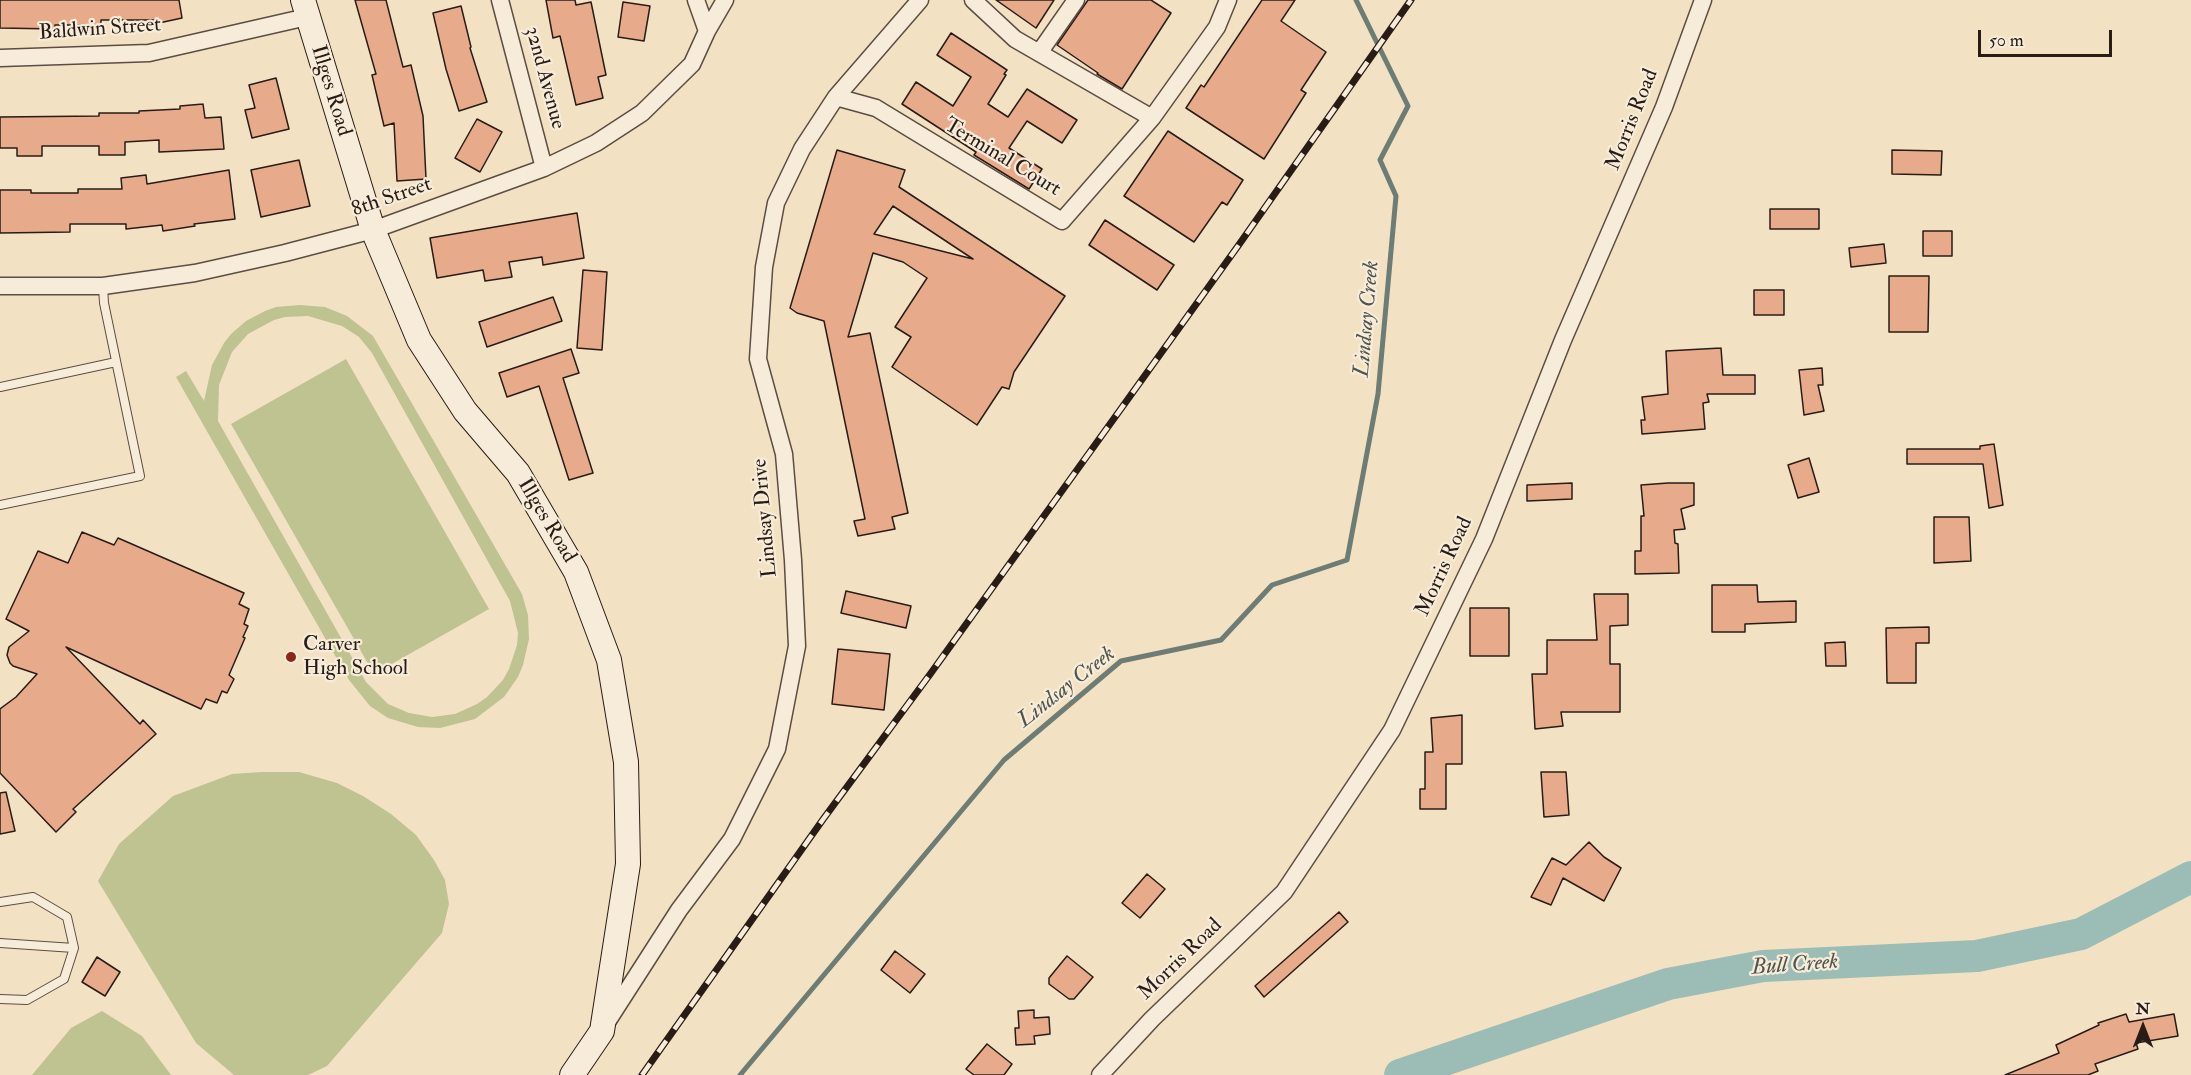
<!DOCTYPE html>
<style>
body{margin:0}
#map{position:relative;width:2191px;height:1075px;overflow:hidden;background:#f3e1c4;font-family:"IM FELL Double Pica",serif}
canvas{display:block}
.north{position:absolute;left:2113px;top:997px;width:60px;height:60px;-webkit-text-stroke:4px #f7ecd9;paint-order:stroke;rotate:0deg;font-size:16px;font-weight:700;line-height:24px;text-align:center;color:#291c16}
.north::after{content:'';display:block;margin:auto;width:21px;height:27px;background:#291c16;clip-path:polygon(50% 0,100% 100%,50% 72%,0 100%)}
.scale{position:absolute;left:1978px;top:30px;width:134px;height:27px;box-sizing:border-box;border:3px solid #291c16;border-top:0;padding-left:8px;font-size:18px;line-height:21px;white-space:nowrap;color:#291c16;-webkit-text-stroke:4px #f7ecd9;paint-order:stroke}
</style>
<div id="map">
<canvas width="2191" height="1075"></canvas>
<div class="north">N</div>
<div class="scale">50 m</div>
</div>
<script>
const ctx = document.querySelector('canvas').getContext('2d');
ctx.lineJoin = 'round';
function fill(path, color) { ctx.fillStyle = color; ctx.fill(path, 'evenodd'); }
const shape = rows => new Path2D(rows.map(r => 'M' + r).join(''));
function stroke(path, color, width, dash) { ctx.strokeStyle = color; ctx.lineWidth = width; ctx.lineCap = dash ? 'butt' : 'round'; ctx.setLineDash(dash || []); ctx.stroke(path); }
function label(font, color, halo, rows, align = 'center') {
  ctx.font = font + ' "IM FELL Double Pica",serif'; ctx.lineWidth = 4.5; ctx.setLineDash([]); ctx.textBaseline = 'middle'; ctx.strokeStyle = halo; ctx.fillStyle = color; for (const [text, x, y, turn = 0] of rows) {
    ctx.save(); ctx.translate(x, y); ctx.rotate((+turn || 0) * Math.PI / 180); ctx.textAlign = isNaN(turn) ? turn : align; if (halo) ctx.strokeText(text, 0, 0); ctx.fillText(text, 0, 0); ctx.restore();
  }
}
const green = shape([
 [300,305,325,307,347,316,373,336,522,594,528,615,529,639,523,665,518,677,504,697,475,719,440,728,418,727,388,718,370,706,349,680,176,377,186,371,204,401,212,365,224,343,231,334,246,321,265,311,276,307],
 [308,316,342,326,359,337,372,353,510,601,518,633,517,645,509,669,503,680,487,697,477,704,455,714,432,717,409,713,388,704,366,682,218,421,219,385,232,352,248,334,274,320,285,317],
 [346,359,489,609,374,674,231,424],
 [262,772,299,772,337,783,363,796,391,814,416,835,434,860,445,880,449,904,442,933,327,1066,308,1075,234,1075,196,1043,98,881,119,844,173,796,232,774],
 [102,1011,142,1036,171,1075,32,1075,71,1028]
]);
const stream = shape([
 [740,1075,1004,760,1121,661,1221,640,1272,585,1347,560,1378,394,1396,196,1380,160,1408,106,1356,0]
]);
const river = shape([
 [1400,1075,1668,984,1763,966,1977,956,2081,934,2191,877]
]);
const building = shape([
 [0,0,179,0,182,18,159,23,158,20,101,20,101,25,55,25,55,29,0,28,0,0],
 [355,0,386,0,403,67,411,65,423,116,426,179,397,181,394,123,384,126,372,75,376,74,355,0],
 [546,0,575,0,576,5,591,2,606,75,598,77,603,98,576,105,560,36,553,38,546,0],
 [996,0,1054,0,1036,28,996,0],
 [1088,0,1151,0,1171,13,1122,89,1097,74,1098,73,1057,45,1088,0],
 [1262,0,1295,0,1281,21,1326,52,1301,90,1306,93,1264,159,1186,108,1201,85,1204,87,1262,0],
 [623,2,650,6,644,41,618,37,623,2],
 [461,6,471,47,470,48,487,102,459,111,446,69,433,13,461,6],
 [951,33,1007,70,1004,74,1006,75,988,104,1008,117,1027,89,1077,120,1062,143,1027,121,1009,148,1042,169,1029,189,974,155,976,152,902,104,916,82,953,106,971,77,937,55,951,33],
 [276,78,289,129,252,138,245,110,255,108,249,85,276,78],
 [203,104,205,118,221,117,224,149,159,152,159,140,125,142,125,155,99,155,99,146,42,146,42,156,17,156,17,148,0,148,0,117,99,116,99,113,139,113,139,111,180,109,180,106,203,104],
 [477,119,502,132,480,172,455,158,477,119],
 [1168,131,1243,180,1227,205,1222,202,1194,242,1124,196,1168,131],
 [837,150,905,170,899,187,1065,296,1014,372,1009,389,1002,387,977,425,892,367,911,337,895,327,927,278,903,262,873,253,848,337,870,333,908,513,892,517,895,529,858,536,854,521,865,519,824,321,797,313,790,308,837,150],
 [893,206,973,259,874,234,893,206],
 [1892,150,1942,151,1941,175,1892,174,1892,150],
 [299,160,310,206,261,217,251,170,299,160],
 [229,170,235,219,194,224,195,226,163,231,162,225,126,229,126,224,70,224,70,232,0,233,0,190,31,190,31,193,78,193,78,189,122,189,121,178,146,175,147,184,229,170],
 [1770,209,1819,209,1819,229,1770,229,1770,209],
 [577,213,584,258,543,265,542,257,509,262,512,277,485,281,483,270,437,278,430,238,577,213],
 [1105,220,1174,265,1157,290,1089,245,1105,220],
 [1923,231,1952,231,1952,256,1923,256,1923,231],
 [1884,244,1886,263,1851,267,1849,248,1884,244],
 [583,270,607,272,602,350,577,348,583,270],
 [1889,276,1929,276,1928,332,1889,332,1889,276],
 [1754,290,1784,290,1784,315,1754,315,1754,290],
 [553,297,562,321,487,347,479,322,553,297],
 [1721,348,1723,375,1755,375,1755,394,1707,394,1709,402,1703,403,1705,429,1642,434,1641,420,1645,420,1642,397,1668,394,1666,351,1721,348],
 [571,349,579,373,563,378,593,473,569,480,539,386,507,397,499,373,571,349],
 [1822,368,1823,385,1818,385,1824,411,1804,415,1799,370,1822,368],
 [1994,444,2003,505,1989,508,1983,464,1907,464,1907,449,1980,449,1980,446,1994,444],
 [1809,458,1819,492,1798,498,1788,465,1809,458],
 [1572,483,1572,499,1527,501,1527,485,1572,483],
 [1668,483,1694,483,1694,505,1681,509,1685,529,1674,530,1675,543,1678,544,1679,573,1635,574,1635,551,1641,551,1641,516,1644,516,1641,485,1668,483],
 [1934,517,1969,517,1971,561,1934,563,1934,517],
 [82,532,114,545,118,538,244,593,239,604,249,609,244,624,248,626,243,637,245,638,229,675,234,679,227,693,222,691,217,703,206,699,201,709,66,647,140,724,143,720,156,734,73,809,76,812,56,832,0,773,0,709,16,697,37,674,13,666,10,663,7,655,9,647,29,631,6,619,38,551,68,563,82,532],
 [1712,585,1757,585,1758,602,1796,601,1796,622,1745,624,1745,632,1712,632,1712,585],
 [846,591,911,606,906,628,841,613,846,591],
 [1594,594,1628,594,1628,625,1610,626,1610,664,1620,664,1620,712,1561,712,1563,726,1535,729,1532,674,1547,674,1547,640,1597,640,1594,594],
 [1470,608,1509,608,1509,656,1470,656,1470,608],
 [1929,627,1929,643,1916,643,1916,683,1887,683,1886,628,1929,627],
 [1845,642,1846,666,1826,666,1825,643,1845,642],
 [838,649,890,654,884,710,832,704,838,649],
 [1462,715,1462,764,1446,764,1446,809,1420,809,1420,789,1425,789,1425,752,1433,752,1431,718,1462,715],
 [1541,772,1566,772,1569,815,1544,817,1541,772],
 [6,792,15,831,0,834,0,793,6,792],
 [1589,842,1604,857,1621,868,1604,901,1563,878,1551,905,1531,897,1552,858,1566,865,1589,842],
 [1147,874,1165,889,1140,918,1122,903,1147,874],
 [1339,912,1348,922,1264,997,1255,986,1339,912],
 [895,951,925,974,910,993,881,970,895,951],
 [1067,956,1093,977,1074,999,1069,999,1049,984,1049,978,1067,956],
 [97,957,120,972,105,996,82,982,97,957],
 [1034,1010,1034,1018,1049,1017,1050,1034,1034,1036,1035,1044,1016,1045,1015,1028,1019,1028,1018,1011,1034,1010],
 [2126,1014,2129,1022,2174,1014,2178,1036,2136,1043,2138,1049,2095,1064,2098,1071,2088,1075,2005,1075,2059,1053,2056,1045,2099,1025,2098,1023,2126,1014],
 [987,1044,1012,1064,1004,1075,974,1075,966,1069,987,1044]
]);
const lane = shape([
 [0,387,116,362],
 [0,505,140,476,104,303,103,286],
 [0,902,33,897,67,917,74,948,64,979,27,1000,0,999],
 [0,943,74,948]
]);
const street = shape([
 [500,0,544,168],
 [696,0,707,31],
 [973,0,1015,39,1152,118],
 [1039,53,1076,0],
 [0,58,149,53,307,17],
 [836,97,876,108,1062,221,1152,118,1217,27,1228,0],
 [0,286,103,286,195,273,285,253,373,230,544,168,596,143,642,113,692,64,707,31,725,0],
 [607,1022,679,910,732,839,777,749,797,646,793,560,784,454,758,359,764,267,776,203,802,149,836,97,920,0],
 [1100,1075,1152,1019,1284,892,1392,730,1484,539,1563,340,1664,107,1703,0]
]);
const secondary = shape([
 [303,0,373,230,419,340,465,411,518,473,576,572,609,660,626,762,628,864,602,1031,572,1075]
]);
const rail = shape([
 [642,1075,824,818,931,673,1238,246,1411,0]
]);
const markers = [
 [291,657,6,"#8f2418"]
];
const streetNames = [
 ["Baldwin Street",100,30,-4],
 ["32nd Avenue",544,78,75],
 ["Illges Road",330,91,73],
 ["Morris Road",1633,120,-68],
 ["Terminal Court",1002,158,31],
 ["8th Street",392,198,-19],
 ["Lindsay Drive",766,518,-95],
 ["Illges Road",546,521,59],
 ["Morris Road",1445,567,-65],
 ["Morris Road",1181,960,-44]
];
const poiNames = [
 ["Carver",303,645],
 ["High School",303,669]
];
const waterNames = [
 ["Lindsay Creek",1368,319,-85],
 ["Lindsay Creek",1067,688,-38],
 ["Bull Creek",1795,966,-4]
];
fill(green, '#bfc291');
stroke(stream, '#6d7d75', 5);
stroke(river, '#9bbdb5', 32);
fill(building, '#e7ab8c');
stroke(building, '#291c16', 1.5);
stroke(lane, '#5c4d42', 10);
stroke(street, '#5c4d42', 19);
stroke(secondary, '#291c16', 26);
stroke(lane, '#f7ecd9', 8);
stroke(street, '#f7ecd9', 16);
stroke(secondary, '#f7ecd9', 24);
stroke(rail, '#291c16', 7);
stroke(rail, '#f7ecd9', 4.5, [14]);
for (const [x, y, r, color] of markers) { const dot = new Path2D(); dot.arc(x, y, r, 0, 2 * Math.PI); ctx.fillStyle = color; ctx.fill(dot); stroke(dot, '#f7ecd9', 2); }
label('21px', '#291c16', '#f7ecd9', streetNames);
label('21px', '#291c16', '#f7ecd9', poiNames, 'left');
label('italic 22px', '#51544e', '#f7ecd9', waterNames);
</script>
